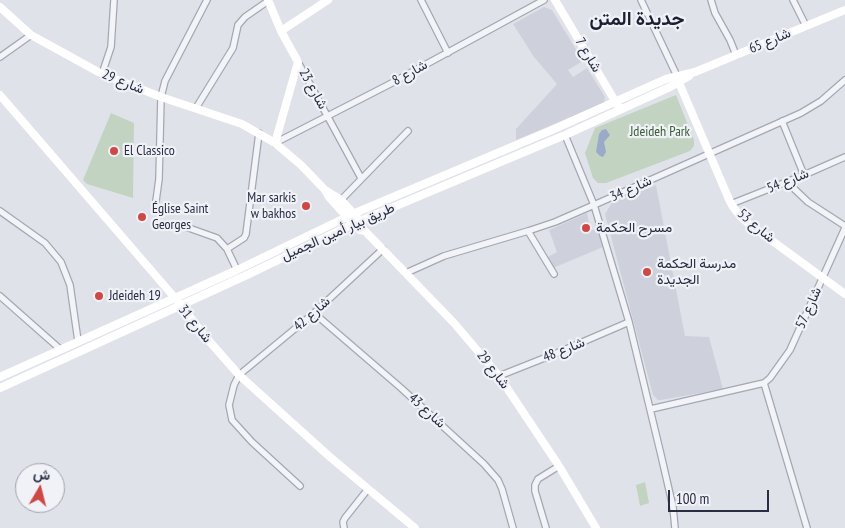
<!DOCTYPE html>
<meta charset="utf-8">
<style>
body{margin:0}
#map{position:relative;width:845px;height:528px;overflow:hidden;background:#e0e2e9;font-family:"PT Sans Narrow",Vazirmatn,sans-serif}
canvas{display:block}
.north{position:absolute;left:15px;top:463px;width:50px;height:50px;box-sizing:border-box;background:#f0f2f7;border:1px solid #a0a3ae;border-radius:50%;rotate:8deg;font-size:14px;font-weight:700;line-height:20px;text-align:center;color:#292d41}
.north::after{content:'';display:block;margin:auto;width:18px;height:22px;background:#ce4945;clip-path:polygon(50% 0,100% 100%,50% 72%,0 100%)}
.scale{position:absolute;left:668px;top:490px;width:101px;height:22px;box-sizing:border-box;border:2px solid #292d41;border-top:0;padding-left:6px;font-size:15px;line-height:18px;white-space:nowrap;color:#292d41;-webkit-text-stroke:4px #f0f2f7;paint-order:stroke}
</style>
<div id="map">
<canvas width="845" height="528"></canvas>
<div class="north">ش</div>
<div class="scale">100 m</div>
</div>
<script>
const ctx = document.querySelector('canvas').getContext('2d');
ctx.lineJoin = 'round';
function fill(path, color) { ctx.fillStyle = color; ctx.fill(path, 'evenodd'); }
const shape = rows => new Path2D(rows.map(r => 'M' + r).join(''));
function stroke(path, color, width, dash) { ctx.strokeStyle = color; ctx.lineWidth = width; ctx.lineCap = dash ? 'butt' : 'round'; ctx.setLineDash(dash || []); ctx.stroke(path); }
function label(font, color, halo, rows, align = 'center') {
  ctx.font = font + ' "PT Sans Narrow",Vazirmatn,sans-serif'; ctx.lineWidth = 4.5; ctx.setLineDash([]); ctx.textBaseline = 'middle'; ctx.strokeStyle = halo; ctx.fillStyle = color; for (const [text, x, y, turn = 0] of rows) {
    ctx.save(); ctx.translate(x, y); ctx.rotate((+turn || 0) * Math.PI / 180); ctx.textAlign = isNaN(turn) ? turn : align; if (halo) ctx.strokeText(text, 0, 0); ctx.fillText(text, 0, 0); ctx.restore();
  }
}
const built = shape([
 [544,7,552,10,583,61,568,70,573,77,587,68,605,97,604,103,516,140,516,129,557,84,534,57,513,24],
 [656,185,685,336,709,337,723,389,661,400,658,400,653,395,605,214,612,203],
 [587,213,590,228,592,230,597,229,603,247,553,268,548,257,557,252,549,230]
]);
const green = shape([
 [676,95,694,140,694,146,690,151,606,183,598,183,593,178,585,153,595,128],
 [111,113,134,123,133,198,87,184,83,180],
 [645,482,649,503,640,506,636,485]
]);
const water = shape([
 [606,129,610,135,604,142,606,152,603,157,600,156,596,152,599,134,602,130]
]);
const street = shape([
 [421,0,448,53],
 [641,0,677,76],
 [711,0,715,13,730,40,736,55],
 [793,0,806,26],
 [0,57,31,35],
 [298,62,361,178],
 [102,74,111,47,114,0],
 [196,108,233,48,238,25,245,17,268,1],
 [782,121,804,175],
 [565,135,594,205,629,322,661,455,673,507,675,528],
 [275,143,388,85,544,0],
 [787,182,808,202,845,226],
 [341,200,408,131],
 [156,201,159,179,161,97,165,81,207,0],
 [731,204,804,175,845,157],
 [0,211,45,243,61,262,70,285,78,341],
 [186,227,217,238,227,249,237,270],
 [528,231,554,274],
 [227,249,244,238,246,234,259,133],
 [406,273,444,256,528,231,555,222,594,205,801,113,821,101,845,80],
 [0,296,60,349],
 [314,313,401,388,484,464,498,480,502,489,513,528],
 [499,376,557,353,629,322],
 [764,383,807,528],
 [651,409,764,383,770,378,790,350,845,228],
 [300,486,252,442,232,420,229,405,234,385,239,375,314,313,383,249],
 [344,528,343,522,345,518,368,489],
 [546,528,535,491,535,485,538,479,559,466]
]);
const secondary = shape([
 [268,0,281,31,298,62,275,143],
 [555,0,618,106],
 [0,7,31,35,102,74,161,97,242,124,275,143,301,165,325,190,329,197,356,227,360,230,365,231,454,323,499,376,559,466,596,528],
 [281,31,328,0],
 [677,78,731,204,740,216,749,224,845,294],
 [0,95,181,305,203,334,239,375,330,457,415,528],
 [325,190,341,200,357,217],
 [0,377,237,270,355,213,552,130,666,79,695,72,845,10],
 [0,388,247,275,353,224,565,135,670,87,689,76]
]);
const markers = [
 [114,151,5,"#ce4945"],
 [306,206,5,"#ce4945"],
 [142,217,5,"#ce4945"],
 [586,228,5,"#ce4945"],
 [647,272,5,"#ce4945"],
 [99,296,5,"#ce4945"]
];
const streetNames = [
 ["شارع 65",770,41,-23],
 ["شارع 7",588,55,59],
 ["شارع 8",410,73,-29],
 ["شارع 29",123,82,22],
 ["شارع 23",313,89,61],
 ["شارع 54",788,181,-22],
 ["شارع 34",631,189,-24],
 ["شارع 53",756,226,40],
 ["طريق بيار أمين الجميل",338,232,-24],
 ["شارع 57",809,308,-66],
 ["شارع 42",312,314,-42],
 ["شارع 31",195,324,51],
 ["شارع 48",564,350,-22],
 ["شارع 29",493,370,52],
 ["شارع 43",427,411,42]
];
const parkNames = [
 ["Jdeideh Park",660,132]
];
const poiNames = [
 ["El Classico",124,151],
 ["Mar sarkis",296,198,"right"],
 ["w bakhos",296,214,"right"],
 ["Église Saint",152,209],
 ["Georges",152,225],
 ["مسرح الحكمة",596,228],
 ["مدرسة الحكمة",657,264],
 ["الجديدة",657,280],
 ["Jdeideh 19",109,296]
];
const districtNames = [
 ["جديدة المتن",637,20]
];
fill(built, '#ced1db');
fill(green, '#c3d3c2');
fill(water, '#9baac9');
stroke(street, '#a5a8b3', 8);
stroke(street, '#f3f4f8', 5.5);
stroke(secondary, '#fff', 8);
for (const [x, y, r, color] of markers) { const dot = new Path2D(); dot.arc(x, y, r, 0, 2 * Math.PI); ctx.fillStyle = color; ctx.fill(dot); stroke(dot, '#f0f2f7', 2); }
label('14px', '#292d41', '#f0f2f7', streetNames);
label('14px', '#375d36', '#f0f2f7', parkNames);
label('14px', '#292d41', '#f0f2f7', poiNames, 'left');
label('bold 19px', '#1b1f32', '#f0f2f7', districtNames);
</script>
